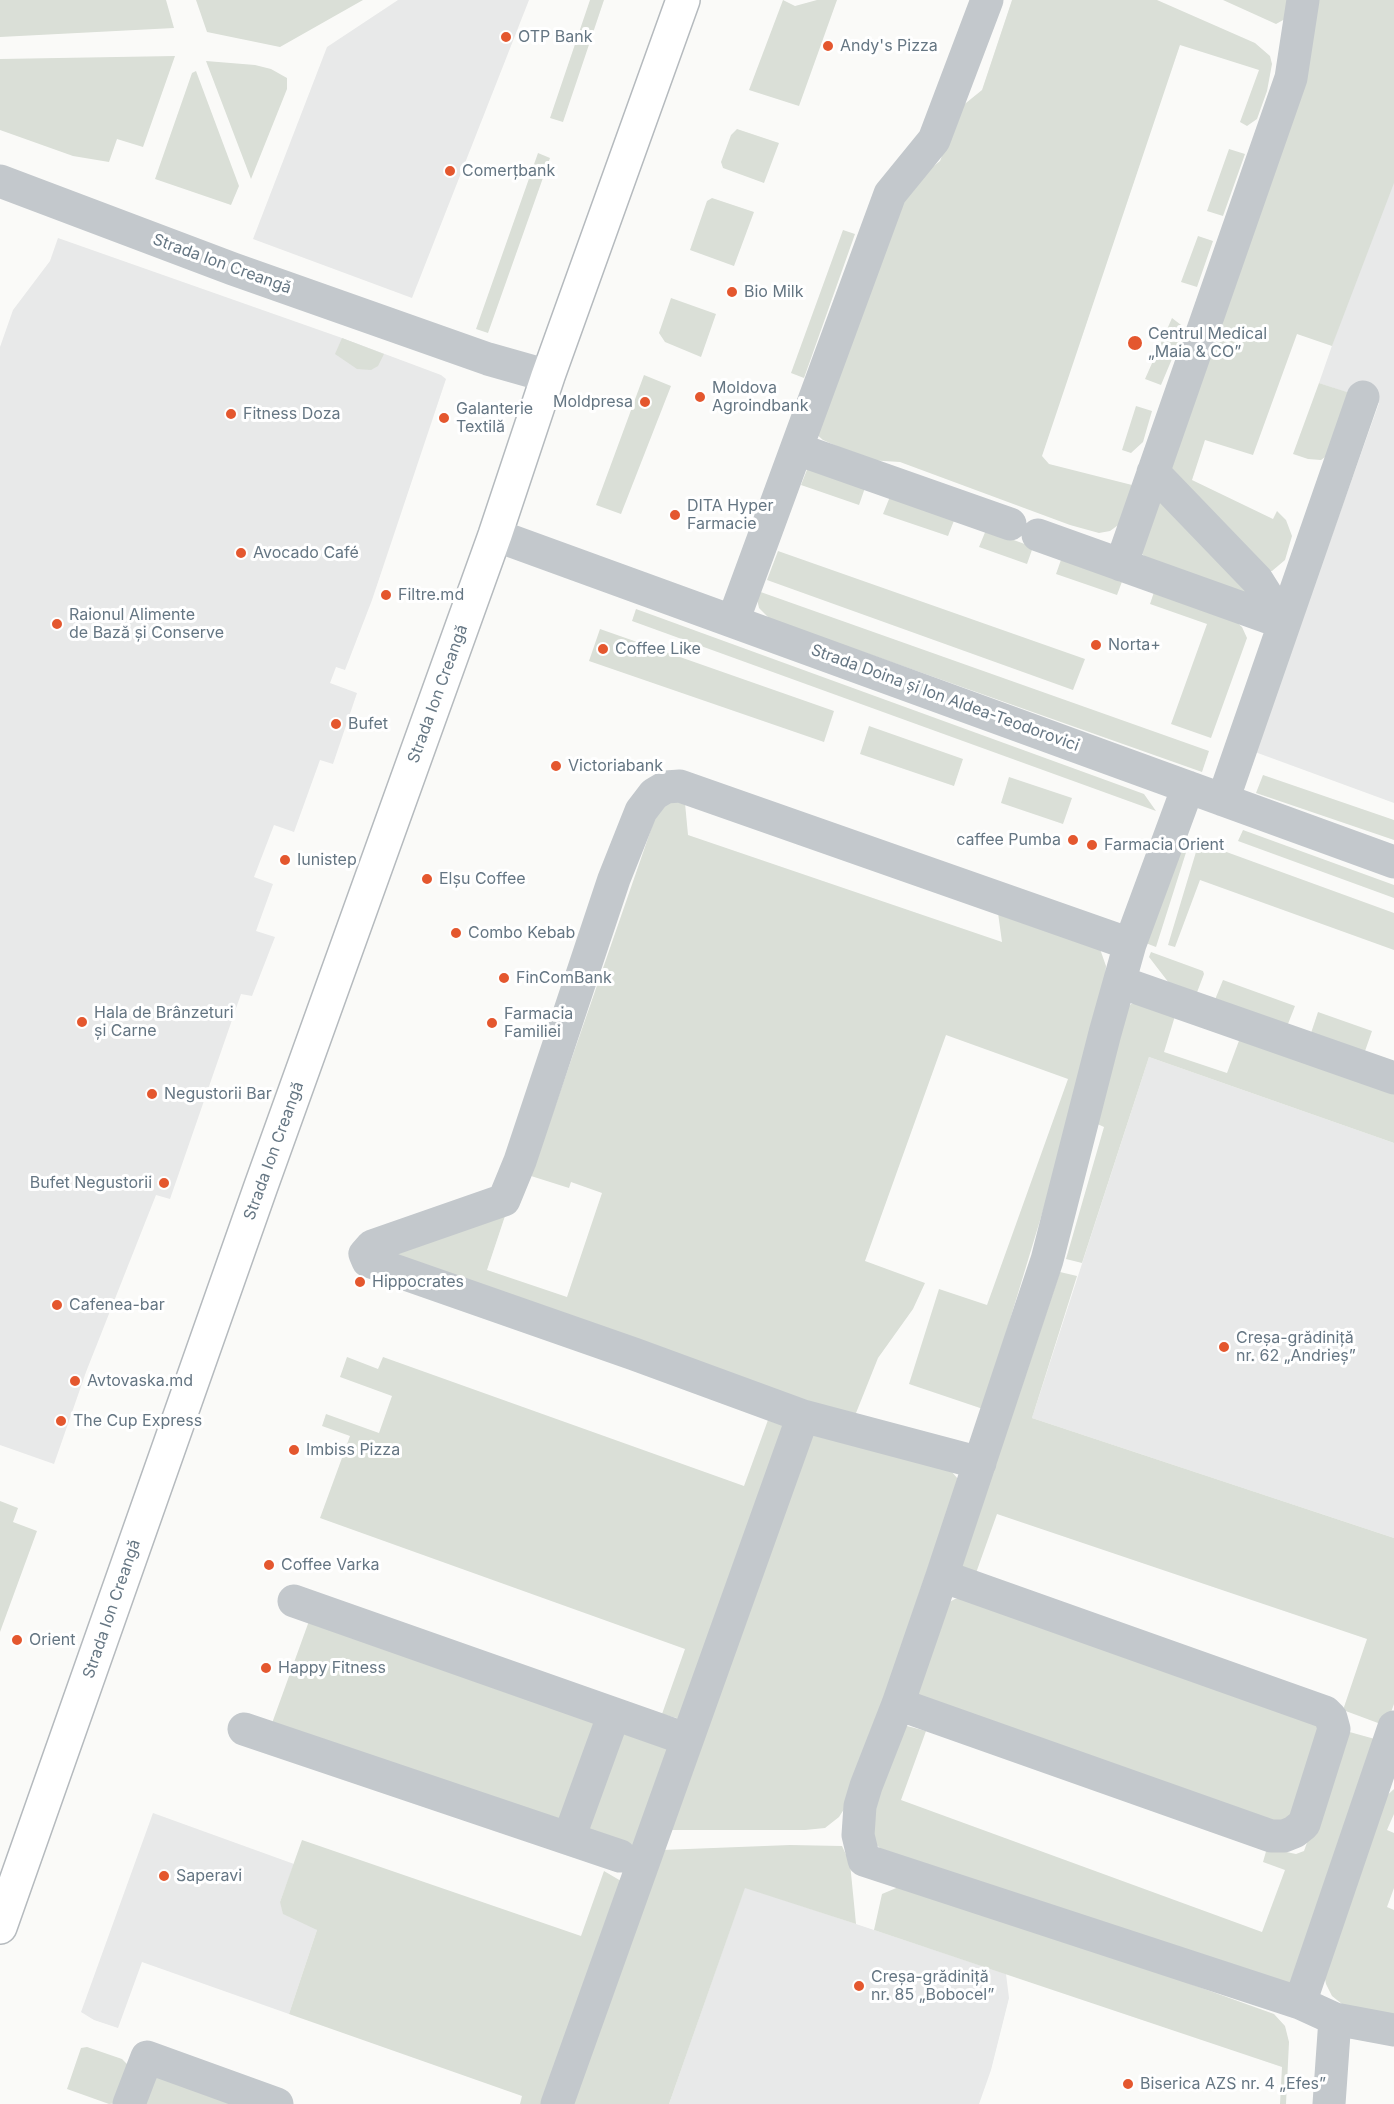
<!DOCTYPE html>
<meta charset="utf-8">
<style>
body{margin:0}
canvas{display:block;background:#fafaf8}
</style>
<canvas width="1394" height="2104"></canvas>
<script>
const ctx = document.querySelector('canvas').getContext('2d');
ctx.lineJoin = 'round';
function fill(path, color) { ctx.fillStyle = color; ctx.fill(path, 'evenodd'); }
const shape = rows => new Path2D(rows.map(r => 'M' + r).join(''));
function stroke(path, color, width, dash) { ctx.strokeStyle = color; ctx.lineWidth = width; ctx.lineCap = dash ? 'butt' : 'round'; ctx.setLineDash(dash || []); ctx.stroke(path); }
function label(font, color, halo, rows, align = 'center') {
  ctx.font = font + ' Inter,sans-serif'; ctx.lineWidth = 6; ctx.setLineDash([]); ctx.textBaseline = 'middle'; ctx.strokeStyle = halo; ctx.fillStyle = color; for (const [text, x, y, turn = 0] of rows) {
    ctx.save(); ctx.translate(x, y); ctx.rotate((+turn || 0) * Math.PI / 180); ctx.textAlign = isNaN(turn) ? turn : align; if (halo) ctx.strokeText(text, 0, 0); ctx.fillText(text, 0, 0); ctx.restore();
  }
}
const built = shape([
 [398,0,529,0,412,298,253,239,327,47],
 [1394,178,1394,803,1255,752,1379,403,1319,383,1362,259],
 [58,238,342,338,441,375,446,379,372,600,345,670,336,667,330,683,357,693,333,764,320,760,294,832,274,825,254,877,273,884,256,931,275,937,252,996,241,994,170,1199,156,1195,86,1372,54,1464,0,1445,0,347,13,310,50,261],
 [1149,1057,1394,1143,1394,1538,1032,1418],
 [153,1813,294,1864,280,1902,317,1930,289,2014,142,1962,118,2028,94,2020,81,2012],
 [745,1887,1006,1974,1009,1998,991,2070,979,2104,669,2104]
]);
const green = shape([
 [0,0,166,0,174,28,0,37],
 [196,0,363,0,280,47,207,32],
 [590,0,604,0,563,122,550,118],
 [783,0,795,6,817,0,837,0,799,106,749,90],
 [1012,0,1157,0,1255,43,1270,56,1272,64,1267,91,1257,119,1247,126,1240,122,1259,70,1180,45,1042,456,1049,464,1132,485,1121,523,1110,531,1099,533,1070,525,900,462,868,460,823,440,815,433,904,190,940,161,961,107,982,90],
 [1223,0,1292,0,1285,19,1276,24],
 [1311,0,1394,0,1394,183,1332,346,1297,334,1253,455,1205,440,1192,480,1273,519,1277,511,1286,520,1292,536,1285,560,1272,571,1263,571,1166,463],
 [175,56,143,147,117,139,109,162,73,156,0,130,0,59],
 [206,61,255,65,271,69,287,78,287,89,251,179],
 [196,71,239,186,231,205,155,179,192,73],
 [737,129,779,143,764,183,723,168,721,162,731,135],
 [1229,149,1245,154,1223,216,1207,211],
 [538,153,550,158,488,333,476,329],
 [712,198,754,212,734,266,690,250,707,201],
 [843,230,855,234,804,378,791,373],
 [1198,236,1213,241,1197,287,1181,282],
 [671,298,716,314,701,357,665,342,659,333],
 [1172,318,1185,328,1161,385,1145,379],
 [342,338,384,354,378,366,371,370,357,369,335,354],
 [644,375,671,386,621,514,596,505],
 [1319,383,1353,394,1332,452,1321,460,1308,459,1293,454],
 [1136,406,1152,411,1143,442,1131,453,1122,450],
 [808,467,866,485,859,505,801,485],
 [891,494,955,518,948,536,883,514],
 [1152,500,1162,503,1248,590,1247,596,1149,560,1142,554,1138,545],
 [986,530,1033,547,1027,564,979,547],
 [778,551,1085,659,1073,690,767,580],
 [1062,557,1123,579,1117,595,1056,574],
 [755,590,1209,751,1202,772,770,619,759,608],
 [1154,592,1232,618,1242,627,1247,638,1211,738,1171,724,1207,624,1150,604],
 [636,609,1144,794,1156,811,632,621],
 [600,629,834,711,824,742,589,661],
 [869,726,963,759,954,786,860,754],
 [1263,775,1394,820,1394,840,1256,793],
 [1009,777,1072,798,1063,824,1001,803],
 [676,799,685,803,688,835,1002,942,998,913,1100,949,1106,966,1104,991,1090,1055,983,1409,909,1384,939,1289,987,1305,1068,1079,946,1035,865,1261,925,1283,913,1309,878,1358,854,1418,387,1254,505,1216,487,1270,567,1297,602,1193,571,1182,569,1188,531,1176,655,818,663,806],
 [1243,830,1394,885,1394,898,1238,841],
 [1177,839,1189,843,1156,947,1143,942],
 [1199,842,1394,913,1394,950,1200,880,1175,947,1168,945],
 [1151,952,1203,971,1204,974,1196,995,1169,983,1149,957],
 [1223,980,1295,1006,1286,1029,1214,1002],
 [1139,1003,1175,1016,1164,1052,1227,1073,1240,1038,1394,1091,1394,1143,1149,1057,1082,1263,1066,1259,1104,1127,1091,1121,1125,1011,1131,1004],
 [1318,1012,1372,1031,1364,1054,1310,1036],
 [1060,1272,1077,1276,1032,1418,1394,1538,1394,1704,1386,1726,1343,1710,1367,1639,997,1514,976,1573,961,1568],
 [347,1357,378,1369,383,1357,744,1486,768,1420,784,1426,684,1720,662,1714,685,1649,320,1518,350,1436,322,1426,326,1414,379,1433,392,1396,340,1377],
 [811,1433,952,1472,958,1479,848,1803,839,1817,825,1828,805,1830,668,1830],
 [0,1501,18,1508,13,1522,37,1531,0,1632],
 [969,1597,1316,1725,1322,1734,1296,1817,1279,1824,920,1696,916,1690,944,1605,955,1599],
 [309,1621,596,1717,566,1814,555,1820,271,1726],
 [907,1726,926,1731,901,1800,1262,1932,1285,1870,1263,1862,1267,1848,1296,1854,1304,1851,1346,1731,1382,1741,1296,1984,1284,1987,881,1849,870,1839,874,1790,898,1731],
 [617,1732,670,1747,635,1849,582,1828],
 [1394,1789,1394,1814,1387,1830,1394,1833,1394,1888,1387,1907,1394,1910,1394,2018,1342,2004,1332,1996,1326,1984,1323,1969,1382,1800],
 [302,1840,581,1936,604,1871,621,1881,550,2104,520,2104,522,2096,289,2014,317,1930,283,1914,280,1902],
 [790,1845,842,1846,850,1863,856,1924,745,1888,669,2104,571,2104,662,1850],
 [901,1886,932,1891,1274,2014,1285,2026,1289,2042,1286,2104,1280,2104,1282,2067,874,1930,882,1894],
 [87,2047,122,2059,128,2065,119,2103,109,2104,67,2089,81,2048],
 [157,2074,252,2104,141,2104]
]);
const minor = shape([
 [0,181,233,269,488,359,548,376],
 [797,449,1010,524],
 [1153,472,1257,580,1284,623],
 [495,535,1394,862],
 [1038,535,1284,623],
 [1121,565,1291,78,1303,0],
 [733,621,890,194,934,140,987,0],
 [1188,787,1130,944,1105,1033,1047,1260,942,1576,898,1704,866,1786,860,1806,858,1835,864,1860,1300,2003],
 [1223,800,1363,397],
 [1120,982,1394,1078],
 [980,1463,803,1416,634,1354,368,1261,365,1254,372,1246,504,1200,520,1161,614,879,641,811,654,794,666,787,680,786,1130,944],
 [294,1601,686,1739],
 [898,1704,1271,1836,1284,1836,1294,1832,1304,1824,1334,1729,1331,1718,1325,1712,942,1576],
 [1394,1727,1300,2003,1335,2019,1394,2030],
 [244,1729,620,1856],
 [569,1838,614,1714],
 [129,2104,147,2057,277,2104],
 [557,2104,803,1416],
 [1329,2104,1335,2019]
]);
const major = shape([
 [0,1927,261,1186,495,535,548,376,683,0]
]);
const markers = [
 [506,37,6,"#e4572e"],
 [828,46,6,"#e4572e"],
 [450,171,6,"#e4572e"],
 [732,292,6,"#e4572e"],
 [1135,343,8,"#e4572e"],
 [700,397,6,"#e4572e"],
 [645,402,6,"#e4572e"],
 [231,414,6,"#e4572e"],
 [444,418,6,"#e4572e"],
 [675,515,6,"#e4572e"],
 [241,553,6,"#e4572e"],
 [386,595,6,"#e4572e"],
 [57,624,6,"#e4572e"],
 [1096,645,6,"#e4572e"],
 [603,649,6,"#e4572e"],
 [336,724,6,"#e4572e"],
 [556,766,6,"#e4572e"],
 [1073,840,6,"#e4572e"],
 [1092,845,6,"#e4572e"],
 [285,860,6,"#e4572e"],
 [427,879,6,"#e4572e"],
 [456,933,6,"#e4572e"],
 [504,978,6,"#e4572e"],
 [82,1022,6,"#e4572e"],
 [492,1023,6,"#e4572e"],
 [152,1094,6,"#e4572e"],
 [164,1183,6,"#e4572e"],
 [360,1282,6,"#e4572e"],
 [57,1305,6,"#e4572e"],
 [1224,1347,6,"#e4572e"],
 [75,1381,6,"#e4572e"],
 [61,1421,6,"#e4572e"],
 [294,1450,6,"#e4572e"],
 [269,1565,6,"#e4572e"],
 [17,1640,6,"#e4572e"],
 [266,1668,6,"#e4572e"],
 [164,1876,6,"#e4572e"],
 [859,1986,6,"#e4572e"],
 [1128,2084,6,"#e4572e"]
];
const poiNames = [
 ["OTP Bank",518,37],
 ["Andy's Pizza",840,46],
 ["Comerțbank",462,171],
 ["Bio Milk",744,292],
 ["Centrul Medical",1148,334],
 ["„Maia & CO”",1148,352],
 ["Moldova",712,388],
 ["Agroindbank",712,406],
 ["Moldpresa",633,402,"right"],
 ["Galanterie",456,409],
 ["Textilă",456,427],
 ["Fitness Doza",243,414],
 ["DITA Hyper",687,506],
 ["Farmacie",687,524],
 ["Avocado Café",253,553],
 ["Filtre.md",398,595],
 ["Raionul Alimente",69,615],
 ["de Bază și Conserve",69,633],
 ["Norta+",1108,645],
 ["Coffee Like",615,649],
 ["Bufet",348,724],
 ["Victoriabank",568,766],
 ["caffee Pumba",1061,840,"right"],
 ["Farmacia Orient",1104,845],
 ["Iunistep",297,860],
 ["Elșu Coffee",439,879],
 ["Combo Kebab",468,933],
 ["FinComBank",516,978],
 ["Hala de Brânzeturi",94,1013],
 ["și Carne",94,1031],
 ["Farmacia",504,1014],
 ["Familiei",504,1032],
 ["Negustorii Bar",164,1094],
 ["Bufet Negustorii",152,1183,"right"],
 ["Hippocrates",372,1282],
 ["Cafenea-bar",69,1305],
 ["Creșa-grădiniță",1236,1338],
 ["nr. 62 „Andrieș”",1236,1356],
 ["Avtovaska.md",87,1381],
 ["The Cup Express",73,1421],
 ["Imbiss Pizza",306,1450],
 ["Coffee Varka",281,1565],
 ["Orient",29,1640],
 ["Happy Fitness",278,1668],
 ["Saperavi",176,1876],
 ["Creșa-grădiniță",871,1977],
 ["nr. 85 „Bobocel”",871,1995],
 ["Biserica AZS nr. 4 „Efes”",1140,2084]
];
const streetNames = [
 ["Strada Ion Creangă",222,264,20],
 ["Strada Ion Creangă",438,694,-70],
 ["Strada Doina și Ion Aldea-Teodorovici",945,698,20],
 ["Strada Ion Creangă",274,1151,-70],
 ["Strada Ion Creangă",112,1609,-71]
];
fill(built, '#e8e9e9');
fill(green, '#dadfd7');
stroke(major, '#b5babe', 36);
stroke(minor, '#c3c8cc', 33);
stroke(major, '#fff', 33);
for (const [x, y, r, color] of markers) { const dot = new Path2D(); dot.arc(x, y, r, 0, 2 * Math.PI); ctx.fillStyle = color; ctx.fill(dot); stroke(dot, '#fff', 2); }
label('16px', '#657683', '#fff', poiNames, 'left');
label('16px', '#657683', '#fff', streetNames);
</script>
